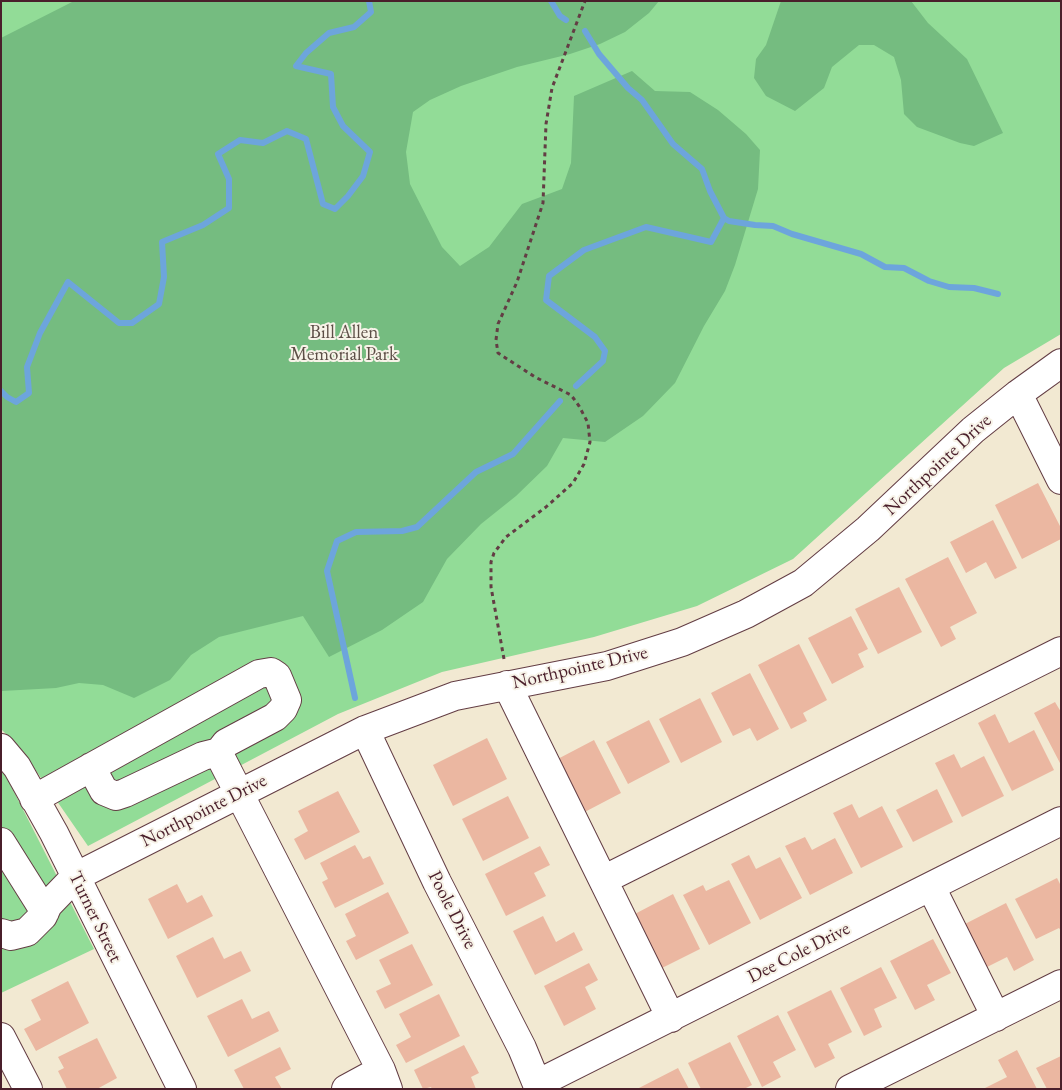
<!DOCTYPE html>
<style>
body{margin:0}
#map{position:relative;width:1062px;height:1090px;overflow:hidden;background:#f2e9d2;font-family:"EB Garamond",serif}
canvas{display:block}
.frame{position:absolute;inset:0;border:2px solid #4a1f2b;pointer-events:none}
</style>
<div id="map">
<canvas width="1062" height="1090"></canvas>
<div class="frame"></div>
</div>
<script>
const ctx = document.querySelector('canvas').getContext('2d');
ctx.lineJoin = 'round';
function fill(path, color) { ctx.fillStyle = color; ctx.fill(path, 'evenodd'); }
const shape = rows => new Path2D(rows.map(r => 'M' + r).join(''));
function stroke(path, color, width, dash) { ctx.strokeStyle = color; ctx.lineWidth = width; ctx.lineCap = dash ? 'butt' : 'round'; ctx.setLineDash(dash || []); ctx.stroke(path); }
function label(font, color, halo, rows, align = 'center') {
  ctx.font = font + ' "EB Garamond",serif'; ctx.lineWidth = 4; ctx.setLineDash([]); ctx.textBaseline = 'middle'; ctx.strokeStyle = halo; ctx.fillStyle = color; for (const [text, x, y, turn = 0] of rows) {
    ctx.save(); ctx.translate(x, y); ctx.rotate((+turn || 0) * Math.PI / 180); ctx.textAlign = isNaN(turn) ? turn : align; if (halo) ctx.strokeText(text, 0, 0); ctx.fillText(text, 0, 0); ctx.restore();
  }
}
const green = shape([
 [1,1,1061,1,1061,334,1004,368,793,559,697,606,594,637,442,672,338,714,88,846,21,749,1,729],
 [1,771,6,776,94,949,1,993]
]);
const forest = shape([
 [74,1,659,1,649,13,625,32,600,44,570,54,517,67,461,86,430,100,413,112,406,152,410,184,442,247,460,266,489,247,522,204,562,189,571,163,574,96,632,71,655,91,690,92,718,110,746,134,760,150,758,189,735,265,725,291,704,326,675,383,643,416,605,442,563,438,547,466,516,496,481,524,447,559,423,602,382,630,329,657,303,616,219,637,191,655,170,680,134,698,103,685,79,683,56,688,2,691,1,38],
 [781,1,911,1,928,23,967,59,1003,133,974,146,960,143,917,127,904,114,901,80,894,57,874,45,859,45,832,67,824,88,795,111,766,96,754,78,756,59,766,45]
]);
const stream = shape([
 [551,1,560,16,566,20],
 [724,218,729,221,755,225,773,226,792,234,861,254,885,267,904,268,929,281,949,287,974,288,998,294],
 [576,386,603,361,605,351,595,337,546,300,549,276,584,250,646,227,711,242,724,218,710,191,702,169,673,144,642,100,628,88,599,54,585,31],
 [1,391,7,397,16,402,29,393,27,367,40,333,68,282,119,323,132,323,159,304,164,277,162,242,203,225,229,208,229,179,218,154,240,140,263,143,287,131,306,139,323,204,335,209,348,196,363,176,370,152,343,126,333,107,331,74,296,66,306,53,329,33,354,27,371,12,369,1],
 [355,698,327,571,337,541,356,532,402,531,417,527,476,472,513,454,560,401]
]);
const building = shape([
 [1038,483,1061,528,1061,539,1022,559,995,505],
 [993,520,1017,568,995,579,986,562,966,573,950,542],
 [948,557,977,613,950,627,956,639,941,647,905,579],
 [899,587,922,632,878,654,855,609],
 [851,616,868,649,858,654,864,667,832,684,808,638],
 [799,644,827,700,803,713,807,721,791,729,758,665],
 [750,673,779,729,757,741,750,728,733,736,711,693],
 [700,698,722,742,681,763,659,719],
 [1055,702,1061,712,1061,765,1034,713],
 [995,714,1009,743,1034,730,1054,770,1012,791,978,723],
 [649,720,670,762,628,784,606,742],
 [487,738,507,779,453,806,433,765],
 [594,740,621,793,579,815,552,762],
 [954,754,961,768,984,756,1004,796,962,817,935,763],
 [937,789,953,822,913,842,896,810],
 [338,791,360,832,305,860,294,839,308,831,298,811],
 [508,796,529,838,483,861,462,819],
 [852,804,859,818,882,806,903,847,861,868,833,813],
 [805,837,812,850,835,838,853,873,810,895,785,846],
 [355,845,363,859,370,856,384,884,335,908,322,882,328,879,320,863],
 [540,846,550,865,534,873,546,896,506,916,485,874],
 [749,855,756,869,780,857,802,898,760,920,731,864],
 [1057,878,1061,886,1061,931,1059,928,1036,939,1015,899],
 [729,880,751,923,709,945,683,895,703,885,706,891],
 [177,884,187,903,202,895,213,916,168,939,148,899],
 [388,892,409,933,356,960,346,941,356,936,345,914],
 [673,894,700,949,658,970,631,916],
 [1006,903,1034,960,1014,971,1007,957,985,968,963,925],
 [543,916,556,942,574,932,583,950,535,975,513,931],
 [213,937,224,959,241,951,251,971,197,998,176,956],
 [933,939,951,973,927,985,935,1000,915,1010,890,961],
 [412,944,433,985,385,1009,376,991,391,984,379,960],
 [589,963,598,980,585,987,596,1009,564,1026,544,986],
 [881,967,897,998,874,1009,882,1027,864,1036,840,988],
 [68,981,89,1023,36,1051,24,1029,41,1020,31,1000],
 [831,990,852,1032,828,1044,835,1058,815,1068,787,1012],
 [439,994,460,1036,406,1063,396,1045,411,1037,399,1014],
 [242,999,252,1019,269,1011,279,1031,228,1057,207,1016],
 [778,1015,796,1050,773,1062,781,1077,762,1087,737,1036],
 [97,1038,117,1078,97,1089,67,1089,58,1071,64,1068,58,1057],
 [730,1042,752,1085,744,1089,701,1089,688,1063],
 [464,1045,479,1073,471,1077,476,1089,432,1089,431,1087,423,1089,414,1070],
 [280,1047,291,1069,275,1077,282,1089,244,1089,234,1070],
 [1017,1050,1037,1089,983,1089,1007,1077,998,1060],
 [1061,1056,1061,1089,1047,1089,1036,1068],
 [678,1068,689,1089,637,1089]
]);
const path = shape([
 [504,659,491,587,491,562,494,553,506,537,546,507,573,483,584,464,590,442,588,423,579,406,571,395,535,377,498,353,496,340,498,324,517,282,543,203,546,124,552,88,585,1]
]);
const minor = shape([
 [1018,394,1061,480],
 [507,685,671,1018],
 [365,730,437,882,522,1048,539,1089],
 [1,748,17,767,54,833,182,1089],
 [91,767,104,791,116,796,125,793,203,756,219,752],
 [34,799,259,674,271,672,277,676,287,700,283,709,275,717,226,743,219,752,221,758,381,1070,388,1089],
 [1,842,45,912],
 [603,880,1061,651],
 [931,887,996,1017],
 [1,933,11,936,27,932,43,916,48,905,75,877,365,730,455,696,607,666,682,642,746,614,803,583,868,529,973,430,1018,394,1061,363],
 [1,1037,28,1089],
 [537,1084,1061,821],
 [346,1089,381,1070],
 [850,1089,1061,984]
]);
const parkNames = [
 ["Bill Allen",344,333],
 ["Memorial Park",344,355]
];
const streetNames = [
 ["Northpointe Drive",938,465,-43],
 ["Northpointe Drive",580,668,-13],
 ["Northpointe Drive",204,811,-27],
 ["Poole Drive",452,910,63],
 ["Turner Street",95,917,64],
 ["Dee Cole Drive",799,953,-27]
];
fill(green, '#92dc97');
fill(forest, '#75bc80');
stroke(stream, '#6da5dc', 6);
fill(building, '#ebb7a1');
stroke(minor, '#633d44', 30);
stroke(path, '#633d44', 3, [4, 4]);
stroke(minor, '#fff', 28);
label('19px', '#5c4e46', '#f7f3e8', parkNames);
label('19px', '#4a1f2b', '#f7f3e8', streetNames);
</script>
